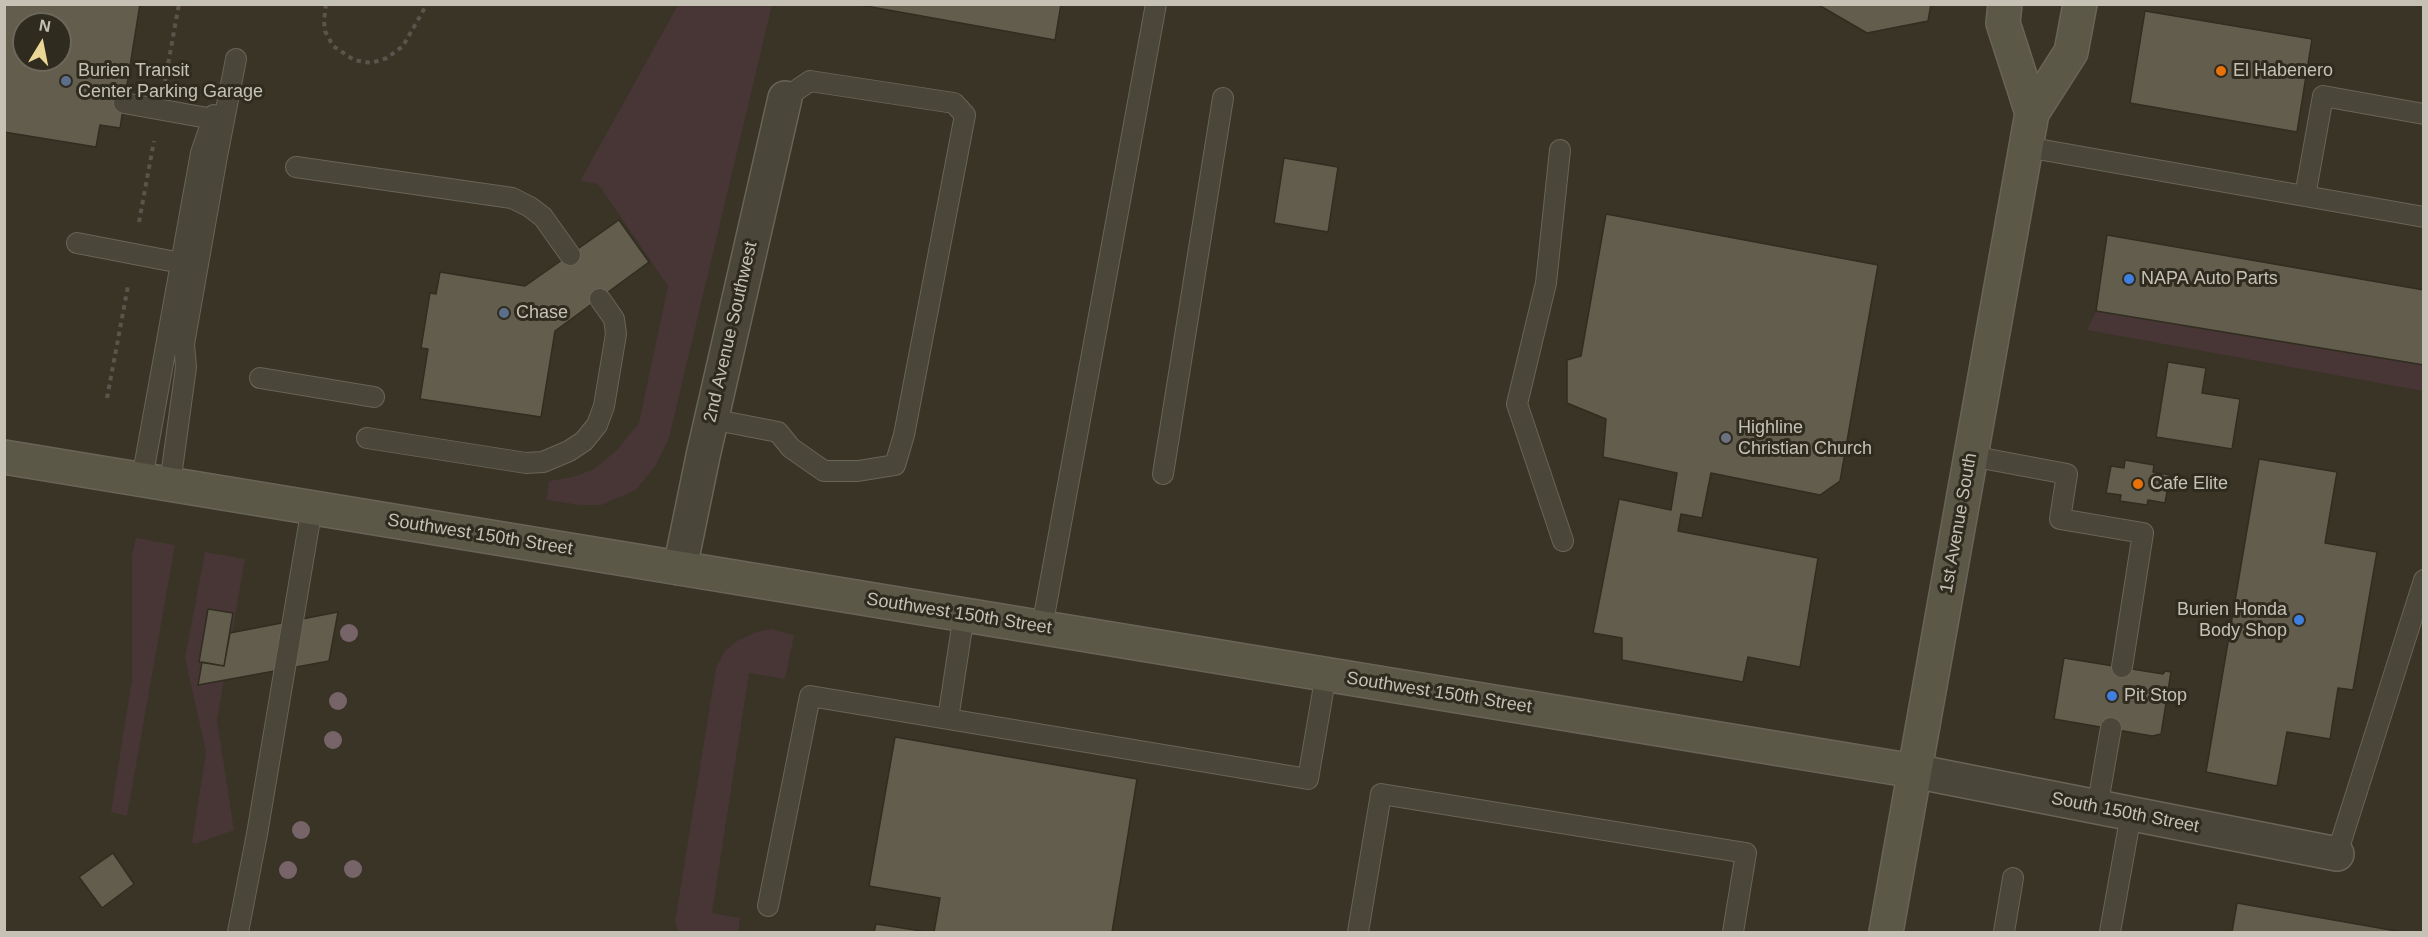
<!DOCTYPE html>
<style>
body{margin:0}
#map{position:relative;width:2428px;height:937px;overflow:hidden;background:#393426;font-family:Arial,sans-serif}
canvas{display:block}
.frame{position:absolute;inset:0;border:6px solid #c5c2b5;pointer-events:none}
.north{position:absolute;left:12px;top:12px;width:60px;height:60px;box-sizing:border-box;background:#2f2b1f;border:2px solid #6b675b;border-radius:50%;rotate:10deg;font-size:16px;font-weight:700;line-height:24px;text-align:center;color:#c5c2b5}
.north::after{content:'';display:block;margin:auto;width:21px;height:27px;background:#ebd795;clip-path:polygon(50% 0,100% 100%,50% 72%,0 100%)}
</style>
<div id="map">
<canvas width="2428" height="937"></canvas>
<div class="frame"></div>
<div class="north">N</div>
</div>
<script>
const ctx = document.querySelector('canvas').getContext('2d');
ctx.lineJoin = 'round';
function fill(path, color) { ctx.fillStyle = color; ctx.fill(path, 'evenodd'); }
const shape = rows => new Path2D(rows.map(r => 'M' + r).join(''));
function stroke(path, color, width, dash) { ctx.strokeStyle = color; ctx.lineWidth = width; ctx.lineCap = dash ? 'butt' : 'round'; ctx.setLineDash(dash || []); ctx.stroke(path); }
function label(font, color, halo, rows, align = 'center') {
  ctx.font = font + ' Arial,sans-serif'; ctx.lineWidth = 6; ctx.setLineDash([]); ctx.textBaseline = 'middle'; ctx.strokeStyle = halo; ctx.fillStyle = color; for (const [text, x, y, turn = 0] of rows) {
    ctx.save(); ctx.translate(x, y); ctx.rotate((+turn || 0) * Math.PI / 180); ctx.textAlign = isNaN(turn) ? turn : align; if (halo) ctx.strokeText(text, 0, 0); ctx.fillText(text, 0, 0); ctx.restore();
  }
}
const green = shape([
 [678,5,772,5,669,438,656,465,636,490,601,505,580,505,546,500,549,481,573,477,594,469,616,451,639,423,668,286,598,184,580,181],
 [2096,311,2423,365,2423,391,2087,330],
 [136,538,175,545,127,816,111,812,132,679,132,555],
 [205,552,245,559,217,720,234,830,195,844,192,842,206,752,185,658],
 [772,629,794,635,785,679,749,673,712,913,740,918,738,932,678,932,675,922,716,668,725,651,737,641,756,632]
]);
const building = shape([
 [4,4,140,4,120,128,100,125,96,147,4,132,4,4],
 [24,24,60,24,60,60,24,60,24,24],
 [855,4,1061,4,1055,40,855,4],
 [1817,4,1931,4,1928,21,1867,33,1817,4],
 [2145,11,2312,39,2297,132,2130,103,2145,11],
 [1284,158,1338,167,1328,232,1274,223,1284,158],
 [1606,214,1878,265,1840,481,1820,495,1711,473,1702,518,1681,514,1678,531,1818,558,1800,667,1748,657,1743,682,1622,660,1622,638,1593,633,1619,499,1671,510,1677,473,1603,457,1606,419,1567,403,1567,360,1581,356,1606,214],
 [619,220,649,262,555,331,541,417,420,399,428,349,421,348,430,293,436,294,440,272,525,286,619,220],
 [2107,235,2424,290,2424,365,2096,311,2107,235],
 [2168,362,2206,368,2202,393,2240,399,2232,449,2156,437,2168,362],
 [2259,459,2337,472,2325,543,2377,552,2353,690,2338,688,2330,739,2287,732,2277,786,2206,772,2259,459],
 [2125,460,2154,465,2153,472,2170,475,2165,503,2148,500,2147,505,2120,501,2121,495,2106,493,2111,466,2124,468,2125,460],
 [208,609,233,613,224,666,199,662,208,609],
 [338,612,329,661,198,685,202,662,224,666,230,633,338,612],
 [2064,658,2163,674,2165,671,2171,672,2161,734,2152,736,2054,719,2064,658],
 [895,737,1137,779,1112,932,934,932,940,898,869,886,895,737],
 [113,853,134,884,102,908,79,877,113,853],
 [2237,903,2402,932,2232,932,2237,903],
 [876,924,928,932,874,932,876,924]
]);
const path = shape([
 [326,4,324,21,325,31,333,46,354,60,371,63,387,58,403,46,427,4],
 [165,81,179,4],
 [139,222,154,141],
 [107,398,128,286]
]);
const lane = shape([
 [124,103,213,119],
 [2026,147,2424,217],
 [1560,150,1546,283,1517,404,1563,541],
 [296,167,512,198,530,207,543,217,570,255],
 [2305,196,2323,96,2424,114],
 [77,243,181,263],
 [260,378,374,397],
 [711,419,778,432,791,448,824,471,858,471,895,465,904,435,965,115,954,103,810,81,785,98],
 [367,438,526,463,543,462,569,451,584,441,597,425,604,406,616,334,614,319,600,299],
 [1971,456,2067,474,2060,519,2143,533,2122,667],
 [1163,474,1223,98],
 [142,479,201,153,214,115],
 [170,484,186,367,184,344,217,156,236,59],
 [964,614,948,719,1308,779,1326,674],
 [1042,627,1156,4],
 [2097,808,2111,728],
 [2337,854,2424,580],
 [768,906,810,696,948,719],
 [238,932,257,834,312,507],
 [1358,932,1381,794,1746,853,1733,932],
 [2004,932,2013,878],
 [2110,932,2131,814]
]);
const street = shape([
 [680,568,703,456,785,98],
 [1914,771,2337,854]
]);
const secondary = shape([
 [2005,4,2003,23,2032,113],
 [4,457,1914,771],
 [1886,932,2032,113,2071,52,2080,4]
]);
const trees = [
 [349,633],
 [338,701],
 [333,740],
 [301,830],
 [353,869],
 [288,870]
];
const markers = [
 [2221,71,6,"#e8710a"],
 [66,81,6,"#5c6f8a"],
 [2129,279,6,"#3f7fe0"],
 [504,313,6,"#5c6f8a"],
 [1726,438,6,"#6b7280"],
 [2138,484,6,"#e8710a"],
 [2299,620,6,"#3f7fe0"],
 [2112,696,6,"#3f7fe0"]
];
const poiNames = [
 ["Burien Transit",78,71],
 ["Center Parking Garage",78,92],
 ["El Habenero",2233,71],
 ["NAPA Auto Parts",2141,279],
 ["Chase",516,313],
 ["Highline",1738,428],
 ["Christian Church",1738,449],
 ["Cafe Elite",2150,484],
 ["Burien Honda",2287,610,"right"],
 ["Body Shop",2287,631,"right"],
 ["Pit Stop",2124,696]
];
const streetNames = [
 ["2nd Avenue Southwest",731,332,-77],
 ["1st Avenue South",1959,523,-80],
 ["Southwest 150th Street",480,535,9],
 ["Southwest 150th Street",959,614,9],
 ["Southwest 150th Street",1439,693,9],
 ["South 150th Street",2125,813,11]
];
fill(green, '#473635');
fill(building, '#635d4d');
stroke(building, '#312d21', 1.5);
stroke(lane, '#686458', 22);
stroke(street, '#686458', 36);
stroke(secondary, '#686458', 36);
stroke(path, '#5e524d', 4, [4.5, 4.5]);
stroke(lane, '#4a4639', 20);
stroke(street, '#4a4639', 33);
stroke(secondary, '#5c5848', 33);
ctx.fillStyle = '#776468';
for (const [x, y] of trees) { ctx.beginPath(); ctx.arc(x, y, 9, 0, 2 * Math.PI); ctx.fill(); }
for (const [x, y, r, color] of markers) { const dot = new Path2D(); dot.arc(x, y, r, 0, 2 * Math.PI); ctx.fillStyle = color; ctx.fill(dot); stroke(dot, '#2f2b1f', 2); }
label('18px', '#c5c2b5', '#2f2b1f', poiNames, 'left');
label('18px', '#c5c2b5', '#2f2b1f', streetNames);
</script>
